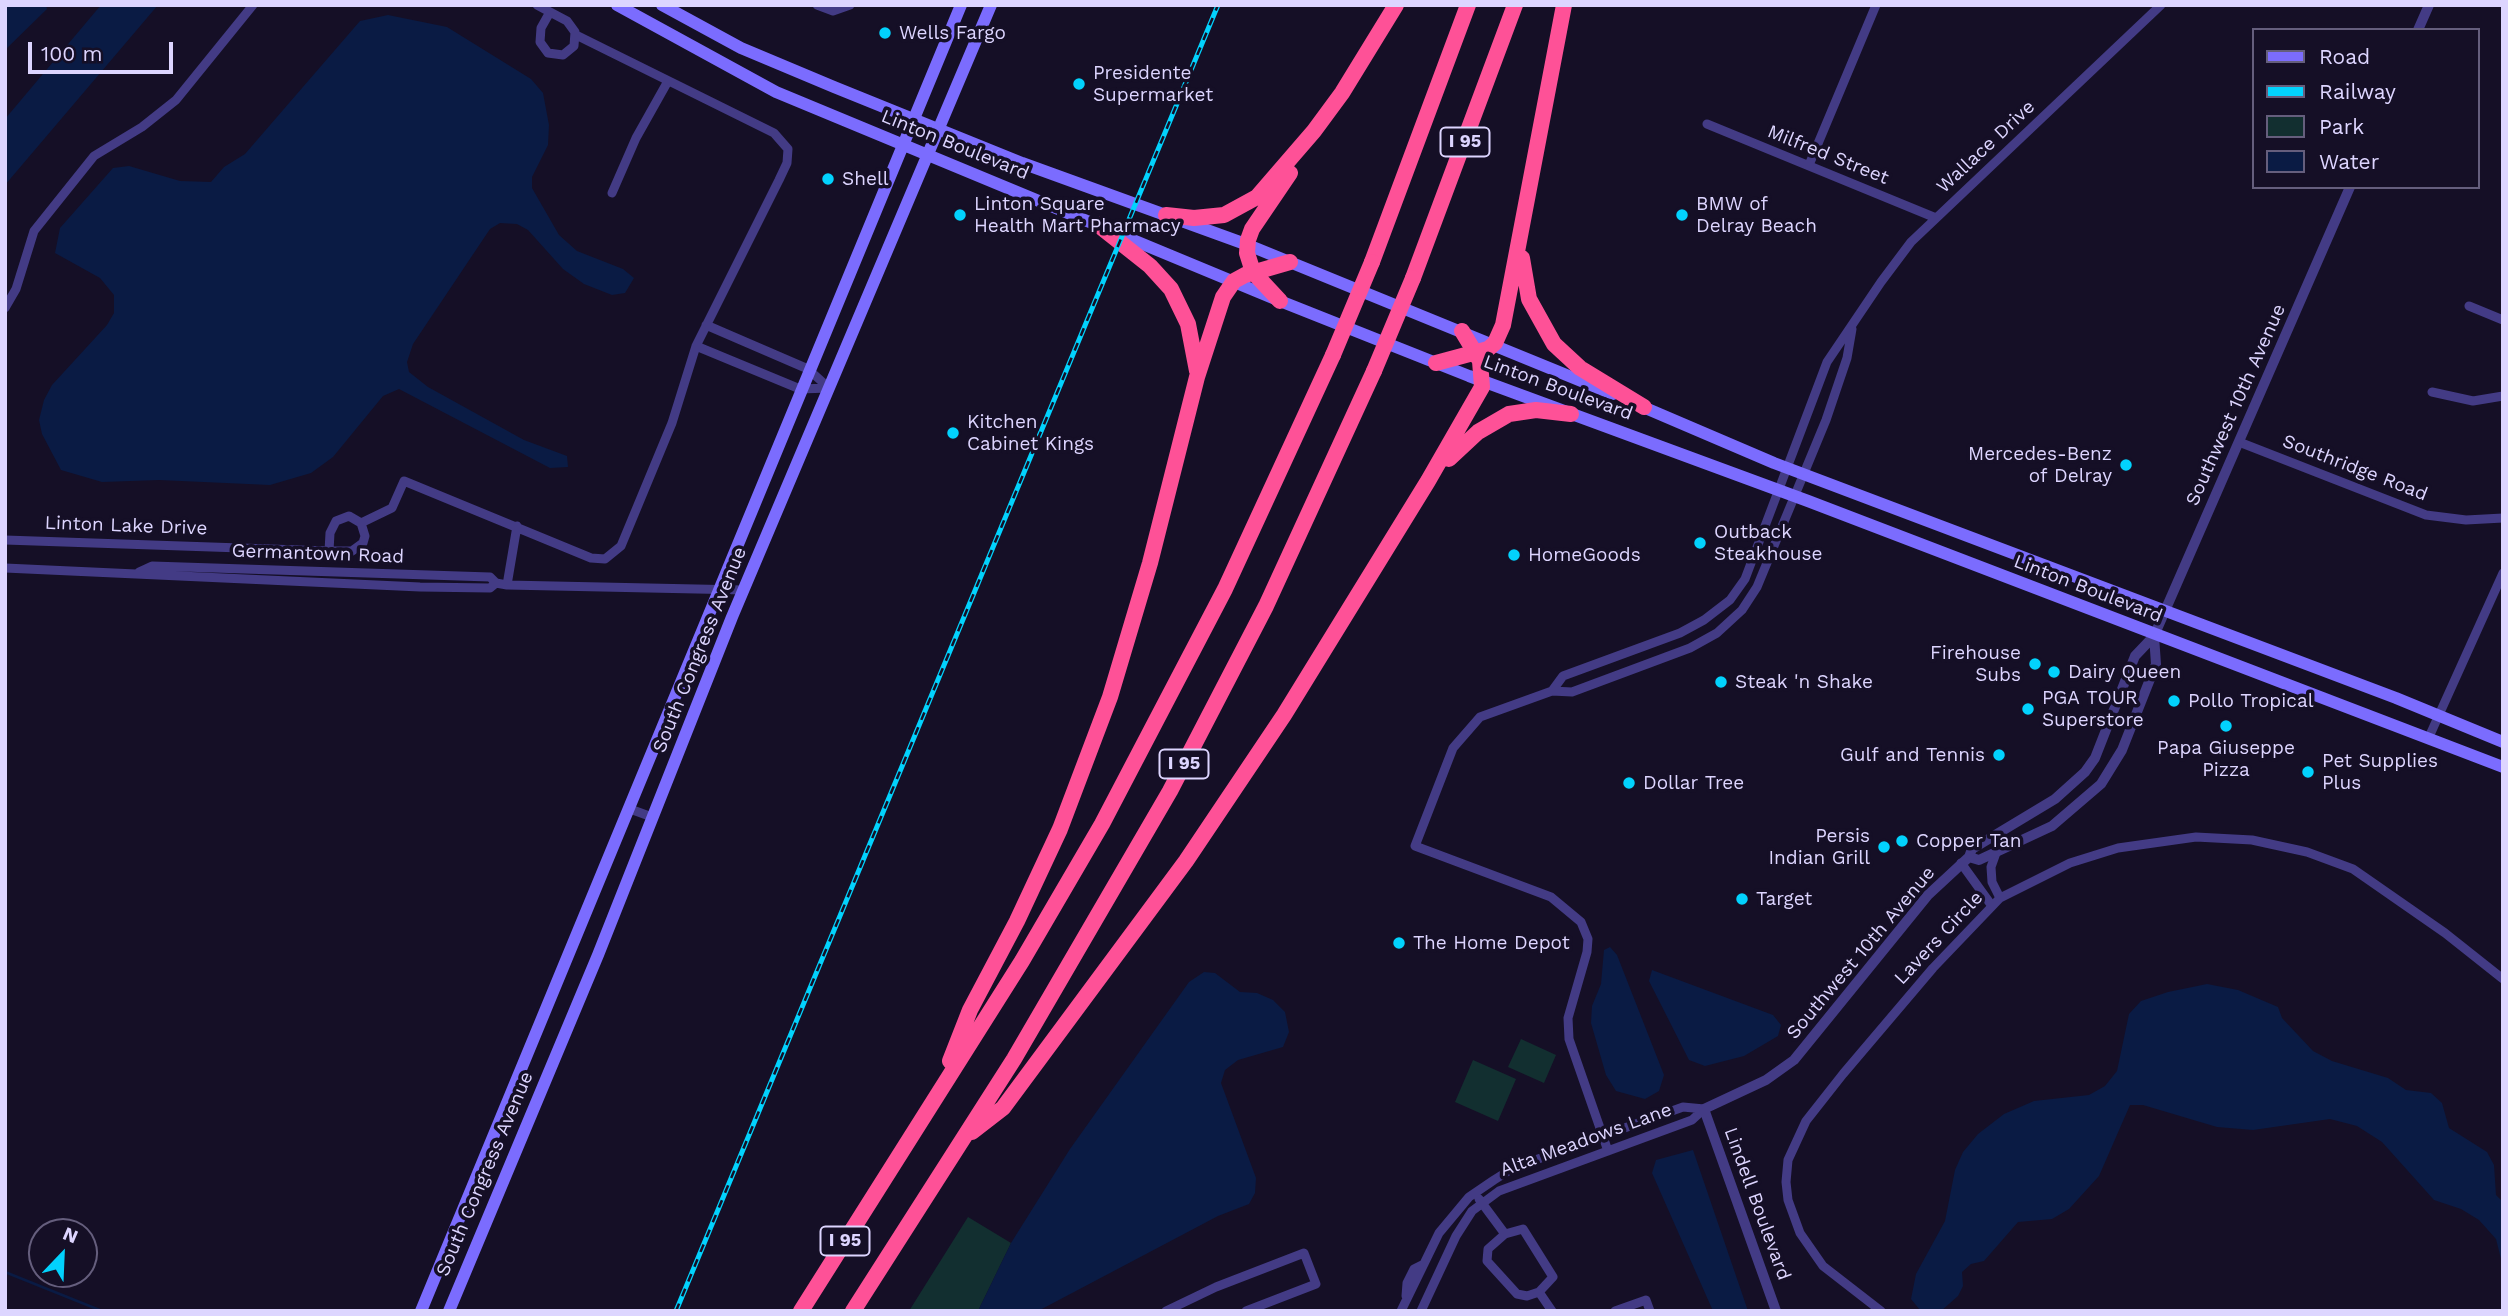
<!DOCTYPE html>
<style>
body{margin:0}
#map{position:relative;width:2508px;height:1316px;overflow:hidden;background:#150f26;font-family:"Work Sans",sans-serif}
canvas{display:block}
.frame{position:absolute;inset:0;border:7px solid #ddd5ff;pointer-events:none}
.legend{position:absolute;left:2252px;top:28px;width:228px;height:161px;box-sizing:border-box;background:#150f26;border:2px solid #655e7d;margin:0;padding:9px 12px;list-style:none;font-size:21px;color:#ddd5ff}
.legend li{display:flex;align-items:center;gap:14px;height:35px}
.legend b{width:35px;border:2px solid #655e7d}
.north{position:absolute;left:28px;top:1218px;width:70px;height:70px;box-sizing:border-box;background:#150f26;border:2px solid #655e7d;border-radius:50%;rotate:23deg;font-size:19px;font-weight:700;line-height:28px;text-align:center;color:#ddd5ff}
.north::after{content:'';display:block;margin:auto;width:24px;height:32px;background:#02d2fd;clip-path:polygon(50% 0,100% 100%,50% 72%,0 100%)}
.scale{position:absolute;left:28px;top:42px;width:145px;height:32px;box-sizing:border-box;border:4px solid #ddd5ff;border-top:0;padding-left:9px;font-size:21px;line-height:24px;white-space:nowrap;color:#ddd5ff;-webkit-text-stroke:5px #150f26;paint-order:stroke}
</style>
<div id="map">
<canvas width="2508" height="1316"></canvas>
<div class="frame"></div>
<ul class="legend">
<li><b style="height:9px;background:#7b6cfe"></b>Road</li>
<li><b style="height:9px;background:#02d2fd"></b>Railway</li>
<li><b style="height:19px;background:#122f30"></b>Park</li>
<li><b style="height:19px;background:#0a1b44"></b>Water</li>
</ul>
<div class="north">N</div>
<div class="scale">100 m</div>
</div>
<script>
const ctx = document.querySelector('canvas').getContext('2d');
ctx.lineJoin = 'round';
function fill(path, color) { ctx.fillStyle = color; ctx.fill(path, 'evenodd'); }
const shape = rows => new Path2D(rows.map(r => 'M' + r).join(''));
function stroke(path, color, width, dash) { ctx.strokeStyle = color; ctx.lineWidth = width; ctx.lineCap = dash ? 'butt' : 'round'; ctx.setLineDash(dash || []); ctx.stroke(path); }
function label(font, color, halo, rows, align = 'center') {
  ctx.font = font + ' "Work Sans",sans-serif'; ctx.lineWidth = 7; ctx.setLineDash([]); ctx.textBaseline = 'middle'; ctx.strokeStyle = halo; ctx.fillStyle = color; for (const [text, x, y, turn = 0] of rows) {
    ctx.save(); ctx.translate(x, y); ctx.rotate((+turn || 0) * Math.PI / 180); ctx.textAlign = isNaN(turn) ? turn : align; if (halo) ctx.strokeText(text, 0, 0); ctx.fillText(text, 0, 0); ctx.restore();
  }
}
const green = shape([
 [1521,1039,1556,1055,1544,1083,1508,1067],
 [1473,1060,1516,1079,1498,1121,1455,1102],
 [968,1217,1011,1243,978,1311,909,1311]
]);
const water = shape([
 [5,5,46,5,47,9,5,50],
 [101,5,158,5,5,185,5,119],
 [388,15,447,27,531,79,543,93,549,125,548,145,532,177,532,188,559,235,577,251,623,269,634,278,625,293,612,295,584,284,563,269,528,230,517,224,500,223,490,229,413,344,407,362,409,372,428,387,524,440,567,456,568,467,550,468,399,389,383,396,333,457,311,473,270,485,159,480,102,482,61,470,42,434,39,420,44,400,52,385,107,325,114,313,114,295,100,278,55,253,60,228,113,168,129,166,180,181,211,182,224,167,245,154,360,21],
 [1610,947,1617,955,1664,1075,1659,1091,1645,1099,1616,1091,1606,1075,1591,1023,1592,1006,1601,984,1604,950],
 [1652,970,1773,1015,1781,1025,1778,1036,1744,1056,1705,1066,1689,1060,1649,981],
 [1204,972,1215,973,1240,992,1257,993,1273,1000,1285,1012,1289,1032,1283,1047,1238,1060,1225,1070,1221,1083,1256,1178,1255,1193,1249,1204,1218,1216,1038,1311,978,1311,1011,1243,1070,1149,1189,982],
 [2207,984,2238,990,2278,1007,2282,1018,2313,1051,2332,1061,2388,1078,2406,1090,2431,1093,2442,1103,2449,1128,2487,1152,2494,1165,2496,1195,2503,1202,2503,1267,2496,1239,2479,1220,2461,1209,2434,1200,2382,1142,2357,1126,2330,1119,2253,1130,2217,1127,2143,1105,2130,1105,2099,1176,2069,1209,2052,1219,2018,1222,1984,1261,1971,1264,1962,1272,1963,1286,1958,1296,1941,1311,1920,1310,1911,1299,1916,1274,1945,1221,1955,1170,1963,1152,1978,1134,2004,1114,2034,1101,2089,1095,2105,1086,2117,1071,2129,1014,2141,1001,2168,992],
 [1693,1150,1748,1311,1713,1311,1652,1173,1656,1160]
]);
const stream = shape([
 [5,1272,102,1311]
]);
const minor = shape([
 [537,5,550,12,567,21,575,32,574,46,563,55,548,53,540,42,541,28,550,12],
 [817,5,833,11,850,5],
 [1707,124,1936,218],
 [1809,165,1876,5],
 [612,193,636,138,668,81],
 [2469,306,2503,320],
 [5,308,16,289,34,231,94,156,142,127,176,100,253,5],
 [706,325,808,369,829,388],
 [696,346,800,389,829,388],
 [2432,392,2473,401,2503,396],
 [2239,442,2426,515,2466,520,2503,518],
 [361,523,392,508,404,481,591,558,605,559,621,546,672,423,696,346,779,180,787,163,788,149,774,133,576,35],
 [5,540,329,551,352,551,363,543,365,536,361,523,349,516,336,521,330,533,329,551],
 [5,568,420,587,490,588,496,583],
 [139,572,152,566,490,577,496,583,507,585,744,590],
 [507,585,517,526],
 [1552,691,1563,676,1680,633,1704,620,1730,600,1745,579,1827,362,1881,282,1911,242,2161,5],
 [2429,737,2503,573],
 [630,809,652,817],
 [1996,853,1991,867,1992,882,2000,898],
 [1961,863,1992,906],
 [1608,1151,1569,1039,1568,1018,1587,952,1588,939,1581,922,1551,897,1415,846,1453,748,1480,717,1552,691,1572,692,1690,648,1717,633,1742,610,1757,587,1826,420,1847,358,1852,329],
 [1479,1199,1505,1234],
 [1539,1292,1553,1277,1523,1229,1505,1234,1488,1249,1487,1261,1517,1294,1527,1296,1539,1292,1552,1311],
 [1406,1296,1407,1283,1414,1269,1424,1264],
 [1166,1311,1216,1287,1304,1253,1316,1284,1246,1311],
 [1401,1311,1439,1233,1469,1197,1494,1180,1513,1168,1683,1107,1704,1109],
 [1421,1311,1456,1236,1472,1211,1499,1191,1692,1120,1704,1109],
 [1615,1311,1646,1300,1650,1311],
 [1881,1311,1823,1266,1800,1233,1788,1200,1786,1182,1788,1160,1806,1121,1843,1074,1933,968,2000,898,2070,863,2118,848,2196,837,2252,840,2307,852,2353,869,2445,933,2503,979]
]);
const tertiary = shape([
 [2418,30,2429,5],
 [1969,857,1979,860,2052,826,2101,784,2122,750,2156,664,2154,636],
 [1776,1311,1704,1109,1766,1080,1794,1060,1928,895,1969,857,1972,849,2055,799,2085,772,2095,758,2135,656,2154,636,2350,187]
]);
const secondary = shape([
 [617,5,776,92,1280,301,1469,376,1808,501,2503,767],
 [662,5,741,48,834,87,1022,163,1248,245,1613,394],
 [1636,404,1774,463,2396,698,2503,742],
 [421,1311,961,5],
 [449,1311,598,955,732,617,991,5]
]);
const motorway = shape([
 [1166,215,1194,218,1224,215,1257,197,1314,131,1342,93,1396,5],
 [1097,224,1150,266,1171,289,1188,324,1197,371],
 [1522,258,1529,299,1554,344,1580,368,1644,407],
 [1372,262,1468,5],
 [1413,278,1515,5],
 [1280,301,1253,272,1247,253,1248,240,1252,229,1290,173],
 [1436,363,1488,349,1495,343,1503,325,1564,5],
 [1449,459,1478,432,1509,414,1536,410,1571,414],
 [950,1061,970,1010,1017,921,1060,829,1110,697,1150,563,1197,377,1223,297,1234,281,1245,275,1290,262],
 [972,1132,1003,1108,1186,861,1284,715,1428,481,1482,387,1480,361,1462,331],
 [801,1311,1022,961,1102,824,1225,589,1333,355],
 [853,1311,1014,1059,1170,791,1266,606,1374,371]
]);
const rail = shape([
 [676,1311,1218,5]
]);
const motorwayBridge = shape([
 [1333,355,1372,262],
 [1374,371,1413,278]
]);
const markers = [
 [885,33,7,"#02d2fd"],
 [1079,84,7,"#02d2fd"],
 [828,179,7,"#02d2fd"],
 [960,215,7,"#02d2fd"],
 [1682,215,7,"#02d2fd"],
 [953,433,7,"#02d2fd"],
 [2126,465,7,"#02d2fd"],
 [1700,543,7,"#02d2fd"],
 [1514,555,7,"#02d2fd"],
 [2035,664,7,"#02d2fd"],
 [2054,672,7,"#02d2fd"],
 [1721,682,7,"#02d2fd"],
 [2174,701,7,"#02d2fd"],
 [2028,709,7,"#02d2fd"],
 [2226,726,7,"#02d2fd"],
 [1999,755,7,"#02d2fd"],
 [2308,772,7,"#02d2fd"],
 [1629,783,7,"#02d2fd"],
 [1902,841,7,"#02d2fd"],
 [1884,847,7,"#02d2fd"],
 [1742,899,7,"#02d2fd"],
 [1399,943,7,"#02d2fd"]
];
const shields = [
 [1465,142,49],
 [1184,764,49],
 [845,1241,49]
];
const shieldNames = [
 ["I 95",1465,142],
 ["I 95",1184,764],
 ["I 95",845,1241]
];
const poiNames = [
 ["Wells Fargo",899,33],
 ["Presidente",1093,73],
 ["Supermarket",1093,95],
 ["Shell",842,179],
 ["Linton Square",974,204],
 ["Health Mart Pharmacy",974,226],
 ["BMW of",1696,204],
 ["Delray Beach",1696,226],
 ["Kitchen",967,422],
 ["Cabinet Kings",967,444],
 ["Mercedes-Benz",2112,454,"right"],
 ["of Delray",2112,476,"right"],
 ["Outback",1714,532],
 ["Steakhouse",1714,554],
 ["HomeGoods",1528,555],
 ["Firehouse",2021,653,"right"],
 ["Subs",2021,675,"right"],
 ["Dairy Queen",2068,672],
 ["Steak 'n Shake",1735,682],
 ["PGA TOUR",2042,698],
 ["Superstore",2042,720],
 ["Pollo Tropical",2188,701],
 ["Papa Giuseppe",2226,748,"center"],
 ["Pizza",2226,770,"center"],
 ["Gulf and Tennis",1985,755,"right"],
 ["Pet Supplies",2322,761],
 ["Plus",2322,783],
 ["Dollar Tree",1643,783],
 ["Persis",1870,836,"right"],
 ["Indian Grill",1870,858,"right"],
 ["Copper Tan",1916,841],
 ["Target",1756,899],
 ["The Home Depot",1413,943]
];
const streetNames = [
 ["Linton Boulevard",955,145,22],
 ["Wallace Drive",1986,147,-43],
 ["Milfred Street",1828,155,22],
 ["Linton Boulevard",1558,388,20],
 ["Southwest 10th Avenue",2236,405,-66],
 ["Southridge Road",2355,468,21],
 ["Linton Lake Drive",126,526,2],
 ["Germantown Road",318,554,2],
 ["Linton Boulevard",2088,589,21],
 ["South Congress Avenue",700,650,-68],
 ["Lavers Circle",1939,938,-47],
 ["Southwest 10th Avenue",1861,953,-50],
 ["Alta Meadows Lane",1586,1140,-20],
 ["South Congress Avenue",485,1174,-67],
 ["Lindell Boulevard",1757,1204,70]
];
fill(green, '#122f30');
fill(water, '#0a1b44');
stroke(stream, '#0a1b44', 2.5);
stroke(minor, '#433b85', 9);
stroke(tertiary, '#433b85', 10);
stroke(secondary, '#7b6cfe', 12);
stroke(motorway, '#fe5197', 16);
stroke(rail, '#02d2fd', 5);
stroke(rail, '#150f26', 2.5, [8]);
stroke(motorwayBridge, '#fe5197', 16);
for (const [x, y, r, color] of markers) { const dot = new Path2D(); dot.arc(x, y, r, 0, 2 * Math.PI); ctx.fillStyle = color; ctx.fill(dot); stroke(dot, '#150f26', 2.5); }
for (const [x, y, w] of shields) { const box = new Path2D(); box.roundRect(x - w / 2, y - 14.5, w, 29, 5); ctx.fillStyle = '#150f26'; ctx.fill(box); stroke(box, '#ddd5ff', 2); }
label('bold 18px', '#ddd5ff', null, shieldNames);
label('19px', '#ddd5ff', '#150f26', poiNames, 'left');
label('19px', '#ddd5ff', '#150f26', streetNames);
</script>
